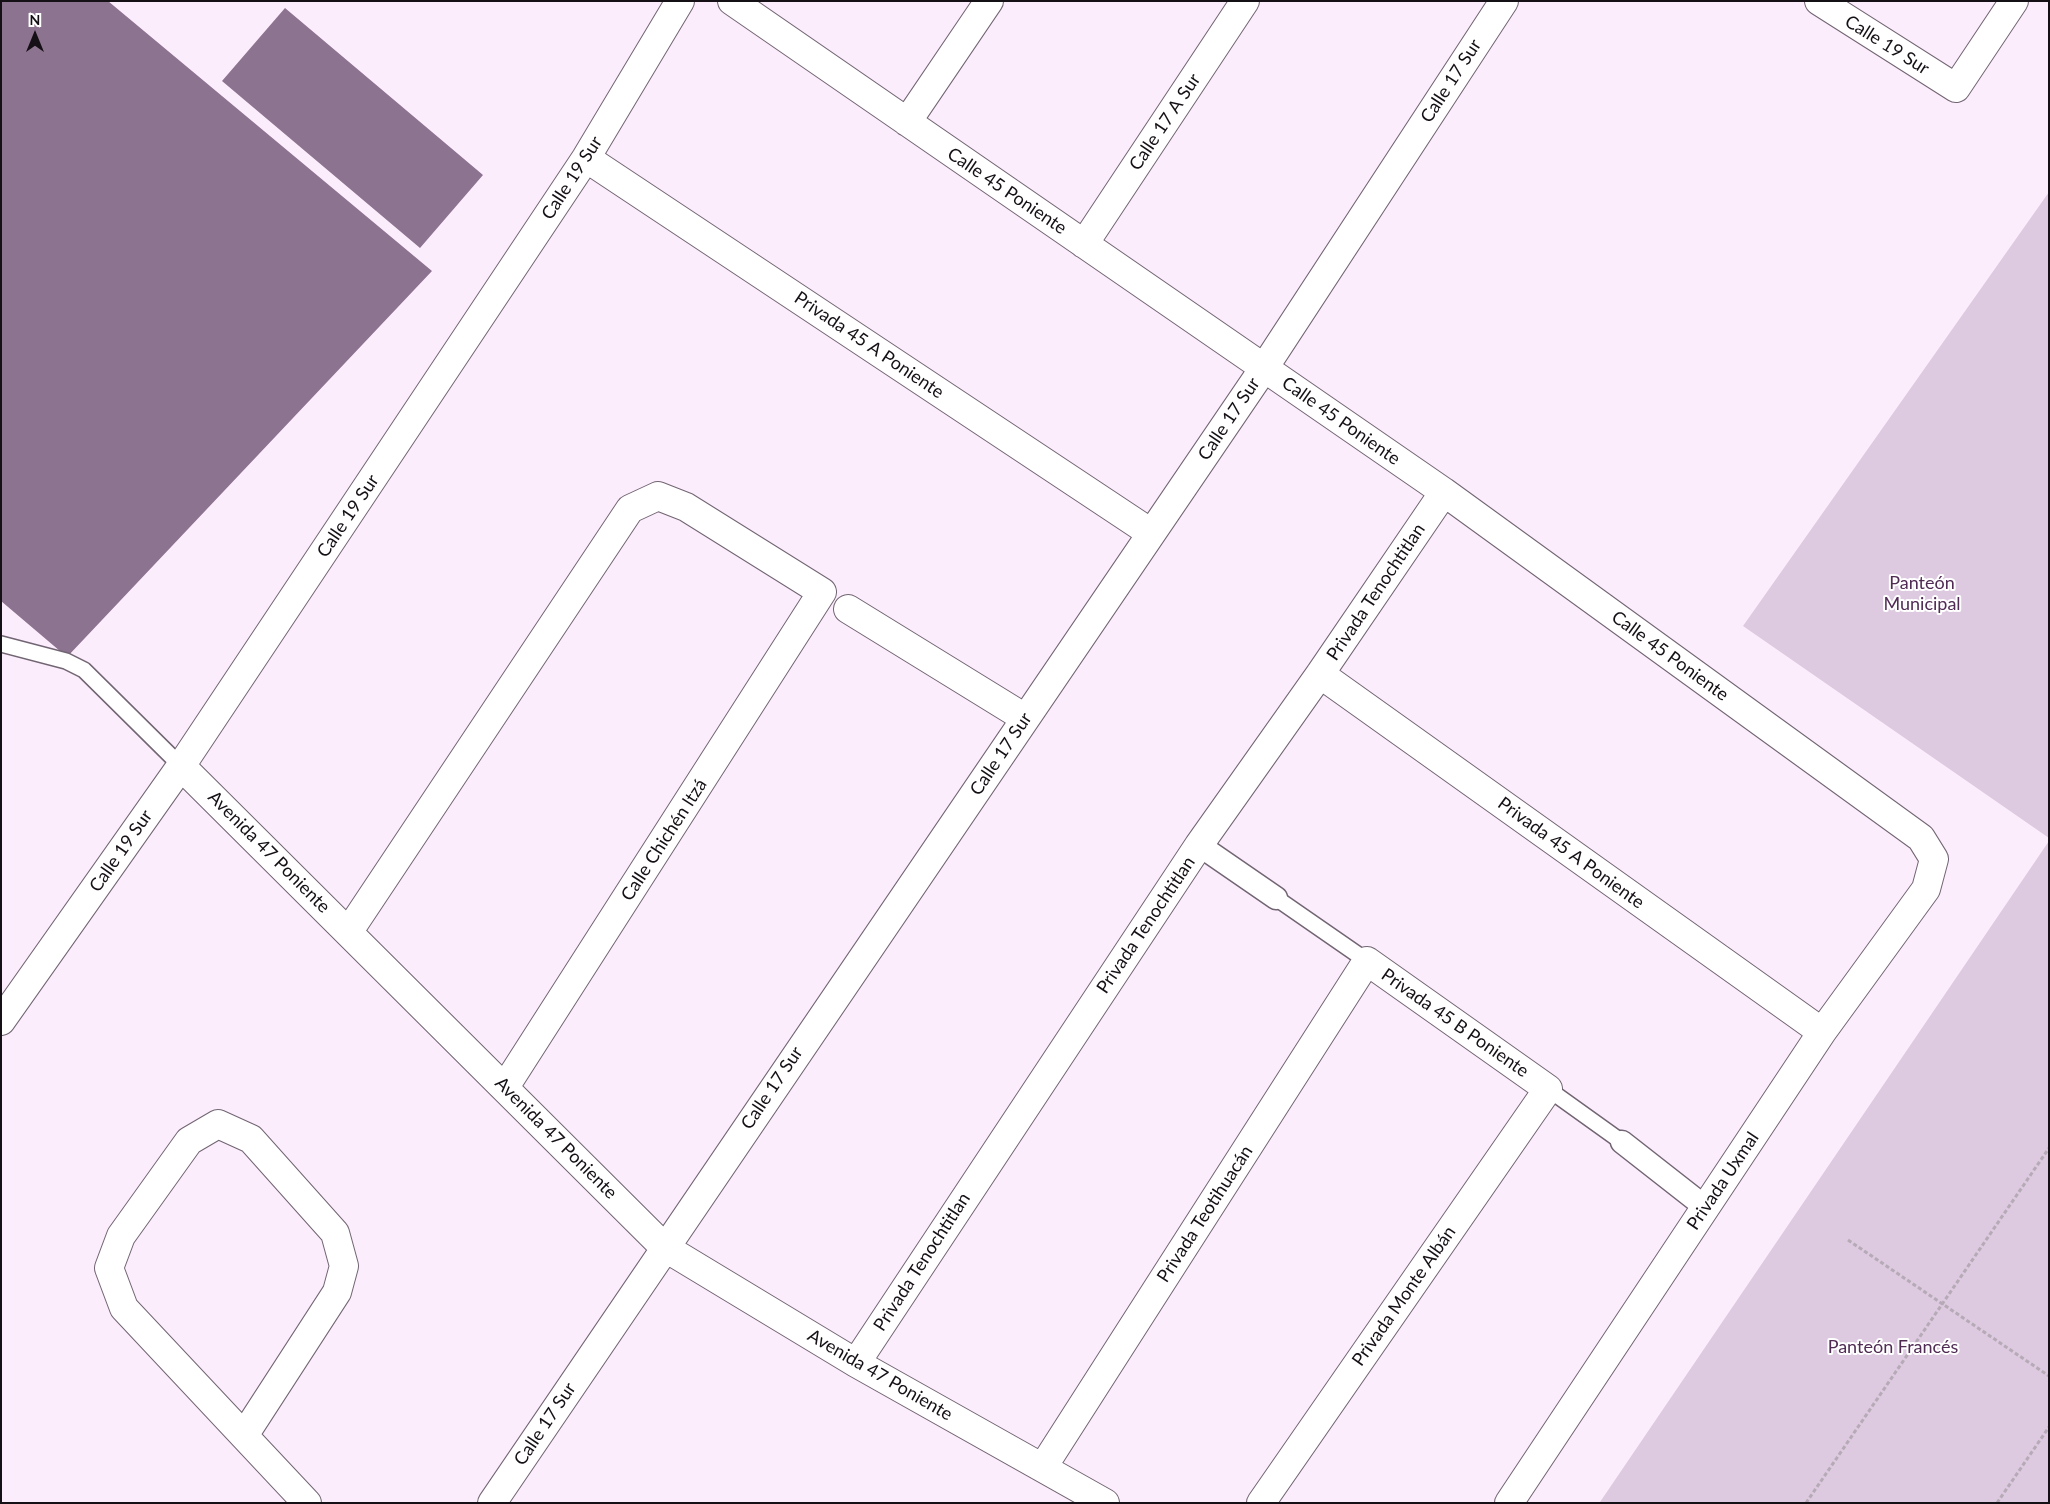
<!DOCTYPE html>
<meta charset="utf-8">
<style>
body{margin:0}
#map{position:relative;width:2050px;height:1504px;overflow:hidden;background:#fcedfd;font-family:Lato,sans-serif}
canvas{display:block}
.frame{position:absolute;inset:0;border:2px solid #151015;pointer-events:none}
.north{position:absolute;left:10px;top:10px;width:50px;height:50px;-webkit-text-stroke:4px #fff;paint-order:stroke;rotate:0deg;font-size:14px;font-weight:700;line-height:20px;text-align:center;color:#151015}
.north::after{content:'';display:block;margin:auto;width:18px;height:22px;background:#151015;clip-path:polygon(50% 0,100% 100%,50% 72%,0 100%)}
</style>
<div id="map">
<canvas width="2050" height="1504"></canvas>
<div class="frame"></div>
<div class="north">N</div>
</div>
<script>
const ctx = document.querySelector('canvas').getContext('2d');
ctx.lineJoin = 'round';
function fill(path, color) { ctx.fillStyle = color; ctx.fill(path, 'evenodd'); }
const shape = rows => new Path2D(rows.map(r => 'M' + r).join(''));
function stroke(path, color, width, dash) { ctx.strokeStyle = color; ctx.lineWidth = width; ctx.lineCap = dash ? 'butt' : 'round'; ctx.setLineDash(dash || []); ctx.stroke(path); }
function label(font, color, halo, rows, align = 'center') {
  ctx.font = font + ' Lato,sans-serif'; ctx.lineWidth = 4; ctx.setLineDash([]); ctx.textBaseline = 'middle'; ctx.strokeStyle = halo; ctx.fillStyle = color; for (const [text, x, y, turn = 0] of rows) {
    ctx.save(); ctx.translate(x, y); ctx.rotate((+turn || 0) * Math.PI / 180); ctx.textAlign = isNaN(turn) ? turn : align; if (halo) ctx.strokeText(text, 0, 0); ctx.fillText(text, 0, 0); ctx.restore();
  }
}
const green = shape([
 [2049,192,2049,838,1743,626],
 [2049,841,2049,1503,1599,1503,1600,1502]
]);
const building = shape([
 [1,1,108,1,432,271,67,657,1,601],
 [285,8,483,175,420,248,222,81]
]);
const path = shape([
 [1848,1240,2049,1376],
 [1806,1503,2049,1148],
 [1997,1503,2049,1427]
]);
const service = shape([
 [1,644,66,661,84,670,181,766],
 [1276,898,1367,961],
 [1548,1089,1622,1142]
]);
const pedestrian = shape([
 [1199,845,1276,898],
 [1622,1142,1705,1207]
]);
const minor = shape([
 [732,1,1444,492,1921,838,1934,859,1926,889,1822,1032,1509,1503],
 [1819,1,1956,88,2014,1],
 [907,122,989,1],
 [586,158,1151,533],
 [1084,244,1245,1],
 [848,609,1025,718],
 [1320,674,1822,1032],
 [181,766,664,1247,856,1363,1105,1503],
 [349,931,630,509,658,496,686,507,822,592,505,1087],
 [1,1021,181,766,586,158,680,1],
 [856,1363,1199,845,1320,674,1444,492],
 [245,1434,337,1292,344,1266,335,1233,251,1139,218,1124,189,1141,121,1236,109,1268,124,1308,307,1503],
 [1043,1467,1367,961,1548,1089,1261,1503],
 [492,1503,1264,368,1504,1]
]);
const streetNames = [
 ["Calle 19 Sur",1887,45,32],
 ["Calle 17 Sur",1451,81,-57],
 ["Calle 17 A Sur",1165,122,-56],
 ["Calle 19 Sur",572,178,-57],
 ["Calle 45 Poniente",1007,191,34],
 ["Privada 45 A Poniente",869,345,34],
 ["Calle 17 Sur",1229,419,-56],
 ["Calle 45 Poniente",1341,421,35],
 ["Calle 19 Sur",348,516,-56],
 ["Privada Tenochtitlan",1376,592,-56],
 ["Calle 45 Poniente",1670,656,36],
 ["Calle 17 Sur",1001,754,-56],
 ["Calle Chichén Itzá",664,840,-57],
 ["Calle 19 Sur",121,851,-55],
 ["Avenida 47 Poniente",269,852,45],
 ["Privada 45 A Poniente",1571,853,36],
 ["Privada Tenochtitlan",1146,925,-56],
 ["Privada 45 B Poniente",1455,1023,35],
 ["Calle 17 Sur",772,1088,-56],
 ["Avenida 47 Poniente",556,1138,45],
 ["Privada Uxmal",1723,1181,-56],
 ["Privada Teotihuacán",1205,1214,-57],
 ["Privada Tenochtitlan",922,1262,-57],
 ["Privada Monte Albán",1404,1296,-55],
 ["Avenida 47 Poniente",880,1375,30],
 ["Calle 17 Sur",545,1424,-56]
];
const parkNames = [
 ["Panteón",1922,583],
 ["Municipal",1922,604],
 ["Panteón Francés",1893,1347]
];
fill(green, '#ddc9e0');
fill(building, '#8c738f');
stroke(service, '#726573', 18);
stroke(pedestrian, '#726573', 25);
stroke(minor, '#726573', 30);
stroke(path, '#b6aab6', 3, [4, 2.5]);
stroke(service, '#fff', 15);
stroke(pedestrian, '#fff', 22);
stroke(minor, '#fff', 28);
label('18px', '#151015', '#fff', streetNames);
label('18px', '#502b54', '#fff', parkNames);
</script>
